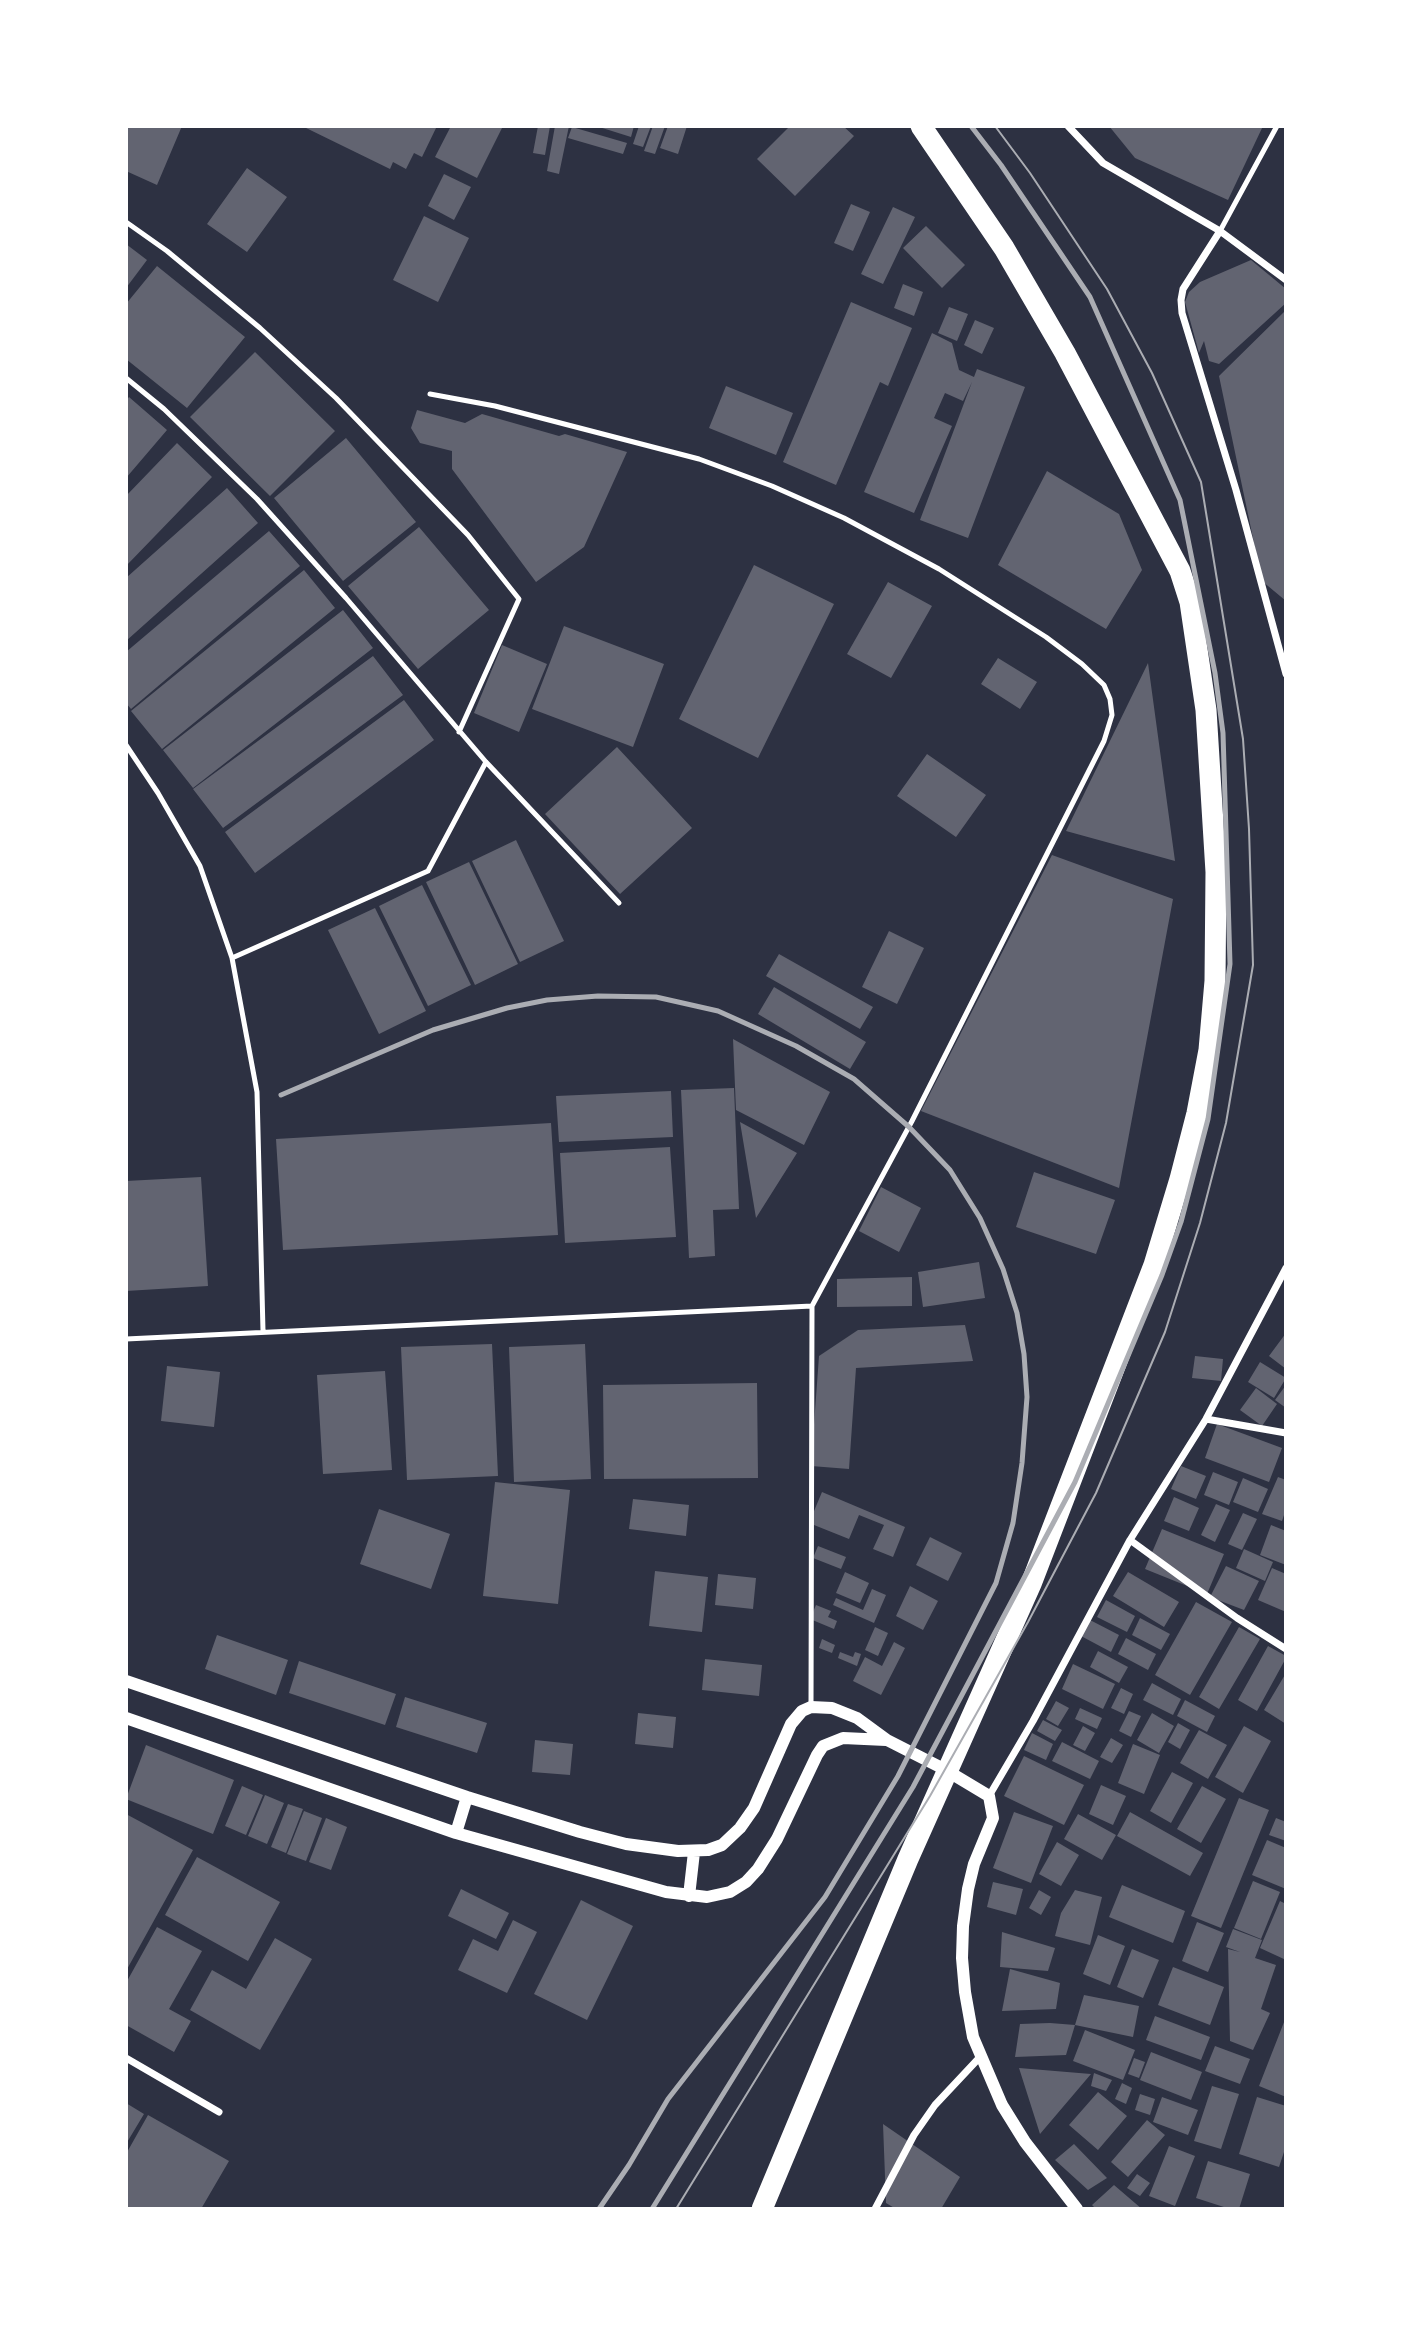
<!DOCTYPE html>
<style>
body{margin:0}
#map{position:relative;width:1412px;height:2335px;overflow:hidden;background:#2d3142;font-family:"Noto Sans",sans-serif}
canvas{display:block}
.frame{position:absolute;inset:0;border:128px solid #fff;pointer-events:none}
</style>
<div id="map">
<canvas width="1412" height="2335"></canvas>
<div class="frame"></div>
</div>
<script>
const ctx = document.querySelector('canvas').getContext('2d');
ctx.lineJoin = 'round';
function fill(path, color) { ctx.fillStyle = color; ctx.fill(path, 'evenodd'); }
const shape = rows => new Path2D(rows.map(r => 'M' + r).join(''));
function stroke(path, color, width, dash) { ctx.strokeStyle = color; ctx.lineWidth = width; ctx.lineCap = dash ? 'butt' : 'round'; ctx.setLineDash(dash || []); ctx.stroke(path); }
const building = shape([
 [126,126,182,126,157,185,126,171],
 [302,126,437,126,422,157,414,153,406,169,393,162,390,169],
 [451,126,503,126,477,178,435,157],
 [538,126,550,126,545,155,533,153],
 [555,126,569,126,559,174,547,171],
 [596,126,634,126,631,137],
 [639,126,651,126,643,147,633,144],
 [653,126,665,126,655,154,644,151],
 [668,126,687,126,678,154,660,148],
 [790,126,843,126,854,136,795,196,757,159],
 [1109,126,1263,126,1228,200,1135,158],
 [572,127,627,143,623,154,568,138],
 [247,168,287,197,247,252,207,224],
 [444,174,471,187,454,220,428,206],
 [851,204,870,212,853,251,834,243],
 [893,207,915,217,883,284,861,274],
 [424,216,469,238,438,302,393,280],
 [926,226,965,265,942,288,903,248],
 [126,244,147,260,126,288],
 [1251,260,1286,289,1286,303,1219,364,1209,361,1204,341,1199,353,1185,302,1189,292,1200,282],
 [157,266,245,337,187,408,126,359,126,304],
 [903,284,923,292,914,316,894,308],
 [851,302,912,328,888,386,880,382,836,485,783,462],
 [949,307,968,314,957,341,938,333],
 [1286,310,1286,601,1262,581,1219,376],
 [975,320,994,328,982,354,964,345],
 [932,333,952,343,959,370,974,377,977,369,1025,387,968,538,920,520,972,382,963,401,945,393,934,418,952,426,914,513,864,492],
 [255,352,335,431,270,496,190,417],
 [726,386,793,413,776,455,709,428],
 [129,397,167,430,126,478,126,401],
 [417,410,465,423,482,414,559,436,565,434,627,452,584,547,536,582,452,469,452,451,420,443,411,428],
 [346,438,416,522,343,581,274,498],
 [177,443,212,477,126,566,126,496],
 [1047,471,1119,514,1142,570,1106,629,998,565],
 [227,488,258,523,126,641,126,578],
 [419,527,489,610,418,669,348,586],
 [269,531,300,566,131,709,126,703,126,652],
 [754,565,834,604,758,758,679,719],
 [304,570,335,608,162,749,131,711],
 [888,582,932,606,891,678,847,654],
 [343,610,373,648,193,788,163,750],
 [564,626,664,664,633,747,532,709],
 [502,645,547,664,519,732,474,713],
 [373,656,403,695,223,828,193,789],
 [998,658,1037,682,1020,709,981,684],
 [1148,663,1175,861,1066,831],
 [404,700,434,740,255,873,225,832],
 [617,747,692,828,620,894,545,814],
 [927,754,986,795,956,837,897,796],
 [516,840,564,941,520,962,472,861],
 [1052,855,1173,899,1119,1188,921,1111],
 [469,862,518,964,475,985,426,882],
 [422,885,471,985,428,1006,379,906],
 [375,908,426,1011,379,1034,328,930],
 [889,931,924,948,897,1004,862,987],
 [779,954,873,1007,860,1029,766,976],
 [774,987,866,1042,850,1069,758,1014],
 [733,1039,830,1092,804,1145,736,1110],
 [734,1088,739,1209,713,1210,715,1256,689,1258,681,1090],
 [671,1091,673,1137,559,1142,556,1096],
 [740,1122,797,1153,756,1218],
 [551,1123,558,1235,283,1250,276,1139],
 [670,1147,676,1237,565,1243,560,1153],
 [1034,1172,1115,1200,1096,1254,1016,1227],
 [201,1177,208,1286,126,1291,126,1181],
 [881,1187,921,1208,899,1252,859,1231],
 [979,1262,985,1298,923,1307,918,1272],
 [912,1277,912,1306,837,1307,837,1279],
 [965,1325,973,1361,856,1368,849,1469,811,1466,819,1356,858,1330],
 [1286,1333,1286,1369,1269,1356],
 [492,1344,498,1476,407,1480,401,1347],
 [585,1344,591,1479,514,1482,509,1347],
 [1195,1356,1223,1359,1221,1381,1192,1378],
 [1260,1362,1286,1378,1274,1398,1248,1382],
 [167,1366,220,1372,214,1427,161,1421],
 [385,1371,392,1470,323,1474,317,1375],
 [757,1383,758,1478,604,1479,603,1385],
 [1286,1385,1286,1408,1275,1400],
 [1256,1388,1277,1404,1262,1426,1240,1410],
 [1217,1424,1282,1448,1269,1482,1205,1458],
 [1181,1466,1206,1476,1196,1499,1171,1489],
 [1213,1472,1238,1482,1229,1505,1204,1495],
 [1278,1477,1286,1480,1286,1509,1282,1521,1262,1514],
 [1243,1478,1268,1489,1258,1512,1233,1502],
 [495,1482,570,1490,558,1604,483,1596],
 [822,1492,905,1527,893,1557,873,1549,884,1525,859,1515,849,1539,809,1523],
 [1174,1497,1199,1508,1189,1531,1164,1521],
 [633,1499,689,1505,686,1536,629,1529],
 [1216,1504,1230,1510,1215,1542,1201,1535],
 [379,1509,450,1534,431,1589,360,1564],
 [1243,1513,1257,1519,1242,1550,1228,1544],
 [1271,1525,1286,1531,1286,1565,1260,1555],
 [1162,1529,1224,1554,1207,1594,1145,1569],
 [930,1537,962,1553,948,1581,916,1565],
 [818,1546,846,1557,841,1569,813,1558],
 [1244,1549,1273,1562,1265,1581,1236,1568],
 [1226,1566,1259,1581,1244,1610,1210,1597],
 [1272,1568,1286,1574,1286,1612,1258,1600],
 [655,1571,708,1577,702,1632,649,1626],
 [845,1572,869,1583,860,1603,836,1593],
 [1128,1572,1179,1602,1164,1627,1113,1596],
 [718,1574,756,1578,753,1609,715,1605],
 [910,1586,938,1601,923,1630,896,1616],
 [872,1589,886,1595,874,1623,833,1605,836,1598,863,1610],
 [1106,1600,1135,1616,1127,1632,1097,1617],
 [1196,1602,1232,1622,1190,1695,1155,1675],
 [816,1605,831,1611,828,1617,837,1621,834,1629,810,1619],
 [1140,1618,1170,1634,1161,1650,1132,1635],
 [1090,1620,1119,1635,1111,1652,1081,1636],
 [875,1627,888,1633,878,1656,865,1650],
 [1239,1627,1260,1639,1219,1709,1199,1697],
 [217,1635,288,1660,276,1695,205,1669],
 [1126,1638,1156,1654,1148,1670,1118,1654],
 [822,1639,835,1645,832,1653,819,1648],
 [894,1642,905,1648,881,1695,853,1681,865,1657,882,1666],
 [1268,1646,1286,1656,1286,1658,1257,1711,1238,1700],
 [1098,1651,1128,1667,1119,1683,1090,1667],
 [840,1652,853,1657,855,1652,861,1654,857,1666,838,1658],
 [705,1659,762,1665,759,1696,702,1690],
 [299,1661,396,1694,385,1725,289,1693],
 [1073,1664,1115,1684,1103,1709,1062,1689],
 [1286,1673,1286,1724,1264,1710],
 [1152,1683,1181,1699,1173,1715,1143,1700],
 [1121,1688,1133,1694,1124,1714,1111,1708],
 [405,1697,487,1723,477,1753,396,1727],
 [1185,1700,1215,1716,1207,1732,1177,1716],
 [1056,1701,1069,1708,1058,1726,1046,1719],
 [1080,1708,1102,1718,1097,1729,1075,1719],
 [1129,1711,1141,1716,1131,1737,1119,1731],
 [638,1713,676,1717,673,1748,635,1744],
 [1152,1713,1174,1726,1159,1753,1137,1740],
 [1043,1720,1062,1730,1055,1741,1037,1731],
 [1178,1723,1190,1730,1180,1749,1168,1742],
 [1083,1726,1095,1733,1085,1751,1073,1745],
 [1244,1726,1271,1741,1243,1793,1215,1777],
 [1199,1730,1227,1745,1208,1779,1180,1763],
 [1032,1733,1053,1744,1046,1760,1024,1750],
 [1111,1738,1123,1745,1112,1763,1100,1757],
 [535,1740,573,1744,570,1775,532,1772],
 [1062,1742,1099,1761,1090,1779,1052,1761],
 [1133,1744,1160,1755,1144,1794,1118,1783],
 [146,1745,234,1780,213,1834,126,1799],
 [1024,1756,1084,1785,1064,1825,1004,1796],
 [1172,1772,1193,1783,1171,1823,1150,1811],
 [1101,1785,1126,1796,1113,1825,1089,1814],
 [242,1786,263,1795,246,1835,225,1826],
 [1202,1786,1226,1799,1201,1843,1177,1829],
 [265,1795,284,1803,267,1844,248,1836],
 [1239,1798,1269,1810,1221,1928,1191,1916],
 [288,1804,303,1809,286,1853,271,1847],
 [304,1811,322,1818,306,1861,287,1854],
 [1014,1812,1053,1826,1031,1883,993,1868],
 [1130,1812,1203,1853,1190,1876,1117,1836],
 [126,1814,193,1850,126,1971],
 [1078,1814,1116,1835,1102,1860,1064,1839],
 [326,1818,347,1827,331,1870,309,1862],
 [1276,1818,1286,1822,1286,1841,1269,1835],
 [1267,1840,1286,1848,1286,1889,1252,1875],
 [1057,1842,1079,1855,1061,1886,1039,1874],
 [197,1857,280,1902,248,1961,165,1915],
 [1253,1881,1280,1892,1261,1939,1234,1928],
 [993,1882,1023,1889,1016,1915,987,1907],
 [1122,1885,1185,1911,1173,1943,1109,1917],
 [461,1889,509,1913,496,1939,448,1916],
 [1039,1890,1051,1897,1041,1915,1029,1908],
 [1075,1890,1102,1897,1090,1945,1055,1936,1061,1913],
 [581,1900,633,1926,587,2020,534,1994],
 [1280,1901,1286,1904,1286,1960,1260,1948],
 [513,1920,537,1932,507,1993,458,1970,473,1939,498,1951],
 [1197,1922,1224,1933,1208,1972,1182,1961],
 [157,1927,202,1951,169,2009,191,2021,174,2052,126,2025,126,1983],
 [1233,1929,1262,1940,1255,1958,1276,1965,1261,2009,1270,2013,1253,2050,1230,2041,1228,1949,1240,1952,1226,1947],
 [1002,1932,1055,1948,1048,1971,1000,1967],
 [1098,1935,1125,1946,1110,1985,1083,1974],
 [275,1938,312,1959,260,2050,190,2010,212,1970,246,1989],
 [1132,1949,1159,1960,1143,1998,1117,1987],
 [1173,1967,1224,1987,1210,2025,1158,2005],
 [1010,1969,1060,1983,1056,2009,1002,2011],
 [1084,1995,1139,2006,1133,2037,1075,2025],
 [1155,2016,1210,2037,1201,2060,1146,2040],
 [1286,2017,1286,2097,1259,2086],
 [1050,2023,1075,2025,1066,2055,1015,2057,1020,2024],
 [1085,2030,1135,2050,1123,2080,1073,2061],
 [1215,2046,1250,2059,1240,2084,1205,2071],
 [1151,2052,1202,2072,1191,2100,1140,2080],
 [1134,2058,1145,2062,1139,2078,1128,2074],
 [1019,2068,1091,2074,1040,2134],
 [1094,2073,1112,2080,1106,2091,1091,2086],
 [1122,2083,1132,2088,1126,2104,1115,2099],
 [1212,2086,1239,2094,1221,2149,1194,2141],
 [1098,2092,1127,2116,1098,2150,1069,2125],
 [1140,2094,1155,2099,1150,2115,1135,2110],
 [1162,2097,1198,2110,1188,2135,1153,2122],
 [1257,2097,1286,2106,1286,2146,1279,2167,1239,2154],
 [126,2103,144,2114,126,2144],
 [148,2115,229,2161,201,2209,126,2208,126,2154],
 [1147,2120,1165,2135,1128,2177,1111,2162],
 [883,2124,960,2177,941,2209,896,2209,886,2203],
 [1074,2144,1107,2178,1088,2190,1055,2160],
 [1169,2146,1195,2156,1175,2206,1149,2196],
 [1208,2161,1250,2174,1239,2209,1230,2209,1196,2198],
 [1137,2174,1150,2183,1140,2196,1127,2188],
 [1114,2185,1142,2209,1096,2209,1092,2205]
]);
const service = shape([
 [126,222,167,251,260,328,336,398,468,535,519,599,459,732],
 [1220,231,1277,126],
 [126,378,164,409,257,499,346,598,486,762,619,903],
 [430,394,495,406,699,459,772,486,844,518,939,569,1046,637,1082,664,1104,685,1110,699,1112,715,1104,741,912,1121,812,1306,811,1705],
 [126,745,158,793,200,866,232,958,428,871,486,762],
 [232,958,257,1092,263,1331],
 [126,1339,812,1306]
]);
const minor = shape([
 [1068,126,1103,163,1220,231,1286,280],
 [1220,231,1183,289,1181,300,1182,313,1236,490,1286,674],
 [1206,1419,1286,1433],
 [1130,1540,1237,1618,1286,1649],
 [989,1796,1033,1721,1130,1540,1206,1419,1286,1268],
 [126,2058,219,2112],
 [875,2209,914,2135,935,2105,980,2057]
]);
const tertiary = shape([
 [126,1681,467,1797,580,1832,626,1844,678,1851,708,1850,722,1845,740,1828,754,1808,791,1724,802,1711,811,1707,832,1708,857,1718,887,1740,944,1769,989,1796,993,1818,974,1864,968,1889,963,1926,962,1958,965,1992,973,2037,1002,2105,1025,2142,1077,2209],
 [126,1718,456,1833,666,1892,707,1897,730,1892,746,1882,758,1869,777,1839,817,1755,823,1746,843,1738,886,1740],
 [456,1833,467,1797],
 [689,1896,694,1852]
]);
const motorway = shape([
 [762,2209,908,1859,1031,1584,1154,1265,1180,1179,1197,1113,1209,1050,1215,981,1216,872,1206,710,1190,602,1180,571,1065,353,1004,248,921,126]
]);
const tram = shape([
 [676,2209,930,1796,1028,1622,1096,1493,1165,1332,1200,1223,1226,1123,1253,965,1249,829,1243,739,1201,482,1152,373,1107,289,1030,173,995,126]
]);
const rail = shape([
 [281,1095,433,1030,507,1008,547,1000,598,996,656,997,718,1011,796,1046,854,1079,909,1127,950,1170,980,1218,1003,1269,1017,1313,1024,1354,1027,1397,1022,1463,1013,1523,996,1583,898,1776,825,1897,668,2099,629,2165,599,2209],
 [652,2209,913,1787,1075,1482,1162,1275,1181,1222,1208,1119,1230,964,1223,733,1215,673,1180,500,1090,297,1001,165,971,126]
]);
fill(building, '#626471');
stroke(service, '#fff', 5);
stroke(minor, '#fff', 7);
stroke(tertiary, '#fff', 12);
stroke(motorway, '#fff', 21);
stroke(tram, '#abadb3', 2);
stroke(rail, '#abadb3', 5);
</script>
